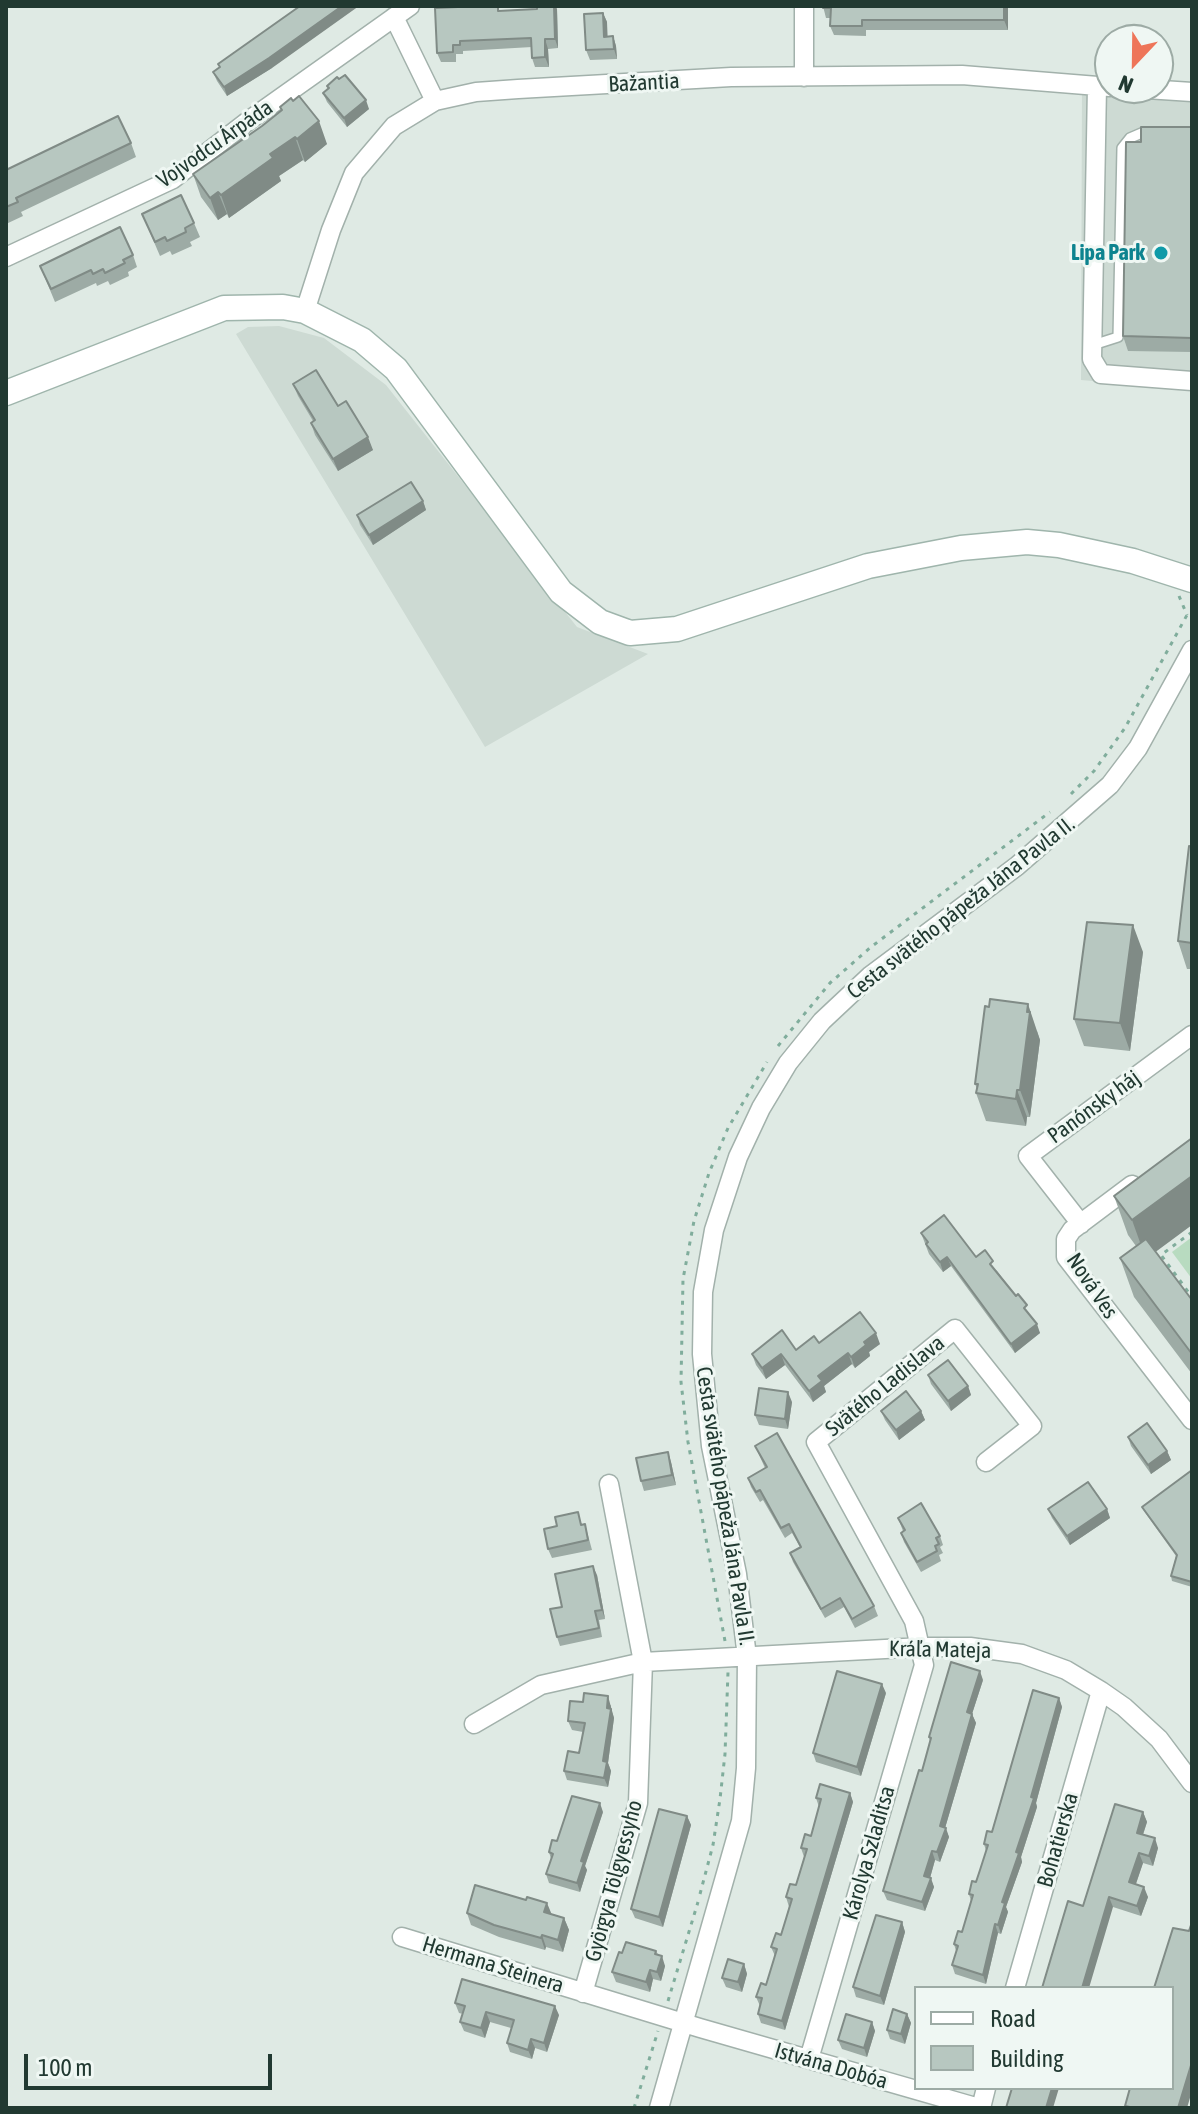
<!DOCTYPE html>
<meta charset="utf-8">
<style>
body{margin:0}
#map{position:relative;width:1198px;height:2114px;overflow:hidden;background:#dfeae4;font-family:"Asap Condensed",sans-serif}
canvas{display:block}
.frame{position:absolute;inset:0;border:8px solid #213931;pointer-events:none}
.legend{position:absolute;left:914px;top:1986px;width:260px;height:104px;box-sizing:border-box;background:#eff7f3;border:2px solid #9daba5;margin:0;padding:10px 14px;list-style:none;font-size:24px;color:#213931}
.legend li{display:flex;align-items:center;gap:16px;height:40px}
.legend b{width:40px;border:2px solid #9daba5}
.north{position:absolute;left:1094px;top:24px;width:80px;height:80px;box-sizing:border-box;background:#eff7f3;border:2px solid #9daba5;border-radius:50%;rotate:202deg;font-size:22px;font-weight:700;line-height:32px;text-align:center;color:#213931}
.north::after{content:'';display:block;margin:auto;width:28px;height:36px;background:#ee7559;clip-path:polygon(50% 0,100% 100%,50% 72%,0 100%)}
.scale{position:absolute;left:24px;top:2054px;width:248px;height:36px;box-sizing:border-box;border:4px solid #213931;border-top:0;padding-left:10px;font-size:24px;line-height:28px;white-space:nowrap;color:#213931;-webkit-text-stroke:6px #eff7f3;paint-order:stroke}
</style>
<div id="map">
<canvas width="1198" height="2114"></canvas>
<div class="frame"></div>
<ul class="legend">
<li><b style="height:10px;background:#fff"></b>Road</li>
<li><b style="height:22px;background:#b7c7c0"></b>Building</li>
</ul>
<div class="north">N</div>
<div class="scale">100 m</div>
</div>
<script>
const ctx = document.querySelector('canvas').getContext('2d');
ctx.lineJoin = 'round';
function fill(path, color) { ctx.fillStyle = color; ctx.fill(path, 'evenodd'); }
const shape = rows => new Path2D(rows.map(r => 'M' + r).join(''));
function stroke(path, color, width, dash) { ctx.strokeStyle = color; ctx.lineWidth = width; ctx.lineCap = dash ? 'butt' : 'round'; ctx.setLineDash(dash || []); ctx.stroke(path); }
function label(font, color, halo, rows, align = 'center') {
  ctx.font = font + ' "Asap Condensed",sans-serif'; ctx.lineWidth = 6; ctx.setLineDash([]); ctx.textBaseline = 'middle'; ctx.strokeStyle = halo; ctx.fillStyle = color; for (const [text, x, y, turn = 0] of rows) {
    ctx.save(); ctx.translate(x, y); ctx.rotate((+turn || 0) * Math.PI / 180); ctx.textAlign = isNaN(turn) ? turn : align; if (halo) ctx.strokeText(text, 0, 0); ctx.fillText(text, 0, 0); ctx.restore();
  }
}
const built = shape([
 [1082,76,1110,88,1192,85,1192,390,1081,380],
 [279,326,324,338,386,385,577,627,648,654,485,747,236,334,248,327]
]);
const green = shape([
 [1192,1237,1192,1279,1172,1252]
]);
const path = shape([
 [1179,596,1187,615],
 [1071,794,1094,771,1125,728,1187,615,1192,613],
 [778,1046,830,983,871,947,1050,812],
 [1192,1232,1161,1255,1192,1297],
 [725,1641,688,1442,681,1382,683,1279,694,1221,709,1173,728,1128,767,1062],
 [700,1894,713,1845,720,1799,725,1754,728,1672],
 [668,2001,698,1902],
 [634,2108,658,2031]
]);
const lane = shape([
 [1093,345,1118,337,1122,148,1130,138,1144,132,1153,132]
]);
const street = shape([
 [394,17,435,101],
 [804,77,804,6],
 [1097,86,1092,359,1101,374,1192,381],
 [1131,88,1192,92],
 [6,257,173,179,248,121,410,6],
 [305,311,331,230,354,173,394,126,435,101,476,92,518,89,731,77,962,75,1110,87],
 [1132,1185,1072,1230,1066,1239,1066,1257,1192,1420],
 [1081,1224,1028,1156,1192,1035],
 [474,1724,541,1685,643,1662,922,1647,970,1647,1022,1654,1066,1670,1101,1691,1124,1707,1159,1739,1192,1783],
 [402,1937,700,2028,979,2108],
 [1015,1988,1101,1691],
 [583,1993,638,1803,643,1662,609,1484],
 [809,2059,924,1665,914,1621,816,1442,955,1329,1032,1426,986,1462],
 [659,2108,741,1821,746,1768,747,1657,737,1574,711,1446,702,1354,703,1292,714,1230,738,1157,761,1108,788,1063,822,1021,870,976,1017,866,1110,785,1138,748,1192,650],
 [981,2108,986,2088]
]);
const secondary = shape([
 [6,393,224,308,283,307,305,311,362,340,396,369,561,592,600,622,630,633,677,629,868,566,961,548,1027,542,1059,545,1133,561,1192,580]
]);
const wall = shape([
 [823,6,1008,6,1008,30,866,30,866,36,834,35,830,26,830,18,826,18],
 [557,9,558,48,548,49,549,67,535,67,532,58,532,47,463,51,463,54,456,54,456,62,441,62,437,53,501,11],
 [603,13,607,22,607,37,613,36,616,46,617,59,590,60,586,50],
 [218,64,272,68,227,96,217,81,213,72,220,67],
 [327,86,369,109,347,127,327,102,323,93,328,89],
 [280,107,327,144,305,162,303,160,279,176,281,181,229,218,227,214,218,220,201,197,193,174,262,126,281,110],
 [1192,127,1192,352,1128,351,1123,336,1141,142],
 [131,143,136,157,21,212,23,216,6,224,6,170],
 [142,214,194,223,200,237,190,242,192,246,172,255,170,251,160,256],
 [133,255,137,267,128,272,129,276,110,285,108,281,97,286,96,283,55,302,40,266],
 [293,384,338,406,373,450,338,471,315,435,311,423,313,421,298,396],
 [423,501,426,510,373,545,360,525,357,515],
 [1192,847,1192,969,1187,969,1178,941],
 [1143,952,1130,1051,1084,1046,1074,1019],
 [1037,1031,1040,1040,1030,1117,1027,1117,1026,1126,986,1121,976,1093,977,1089,975,1084],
 [1114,1196,1192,1300,1192,1374,1134,1297,1120,1258,1136,1246,1128,1235],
 [921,1233,976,1257,997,1271,1030,1315,1040,1333,1015,1353,951,1266,943,1272,929,1254],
 [819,1343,880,1344,869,1352,870,1356,855,1368,852,1364,824,1386,826,1392,813,1402,785,1365,766,1379,756,1365,752,1354,796,1350],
 [928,1375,968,1386,971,1395,951,1411,931,1384],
 [792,1402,788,1429,759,1425,755,1415],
 [881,1411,921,1411,925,1420,899,1440,885,1420],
 [1128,1437,1167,1451,1171,1460,1151,1474,1131,1446],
 [755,1446,874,1606,878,1616,855,1628,844,1607,825,1618,793,1562,790,1553,800,1547,792,1533,785,1538,763,1500,760,1502,751,1487,748,1478,765,1468],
 [671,1462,676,1485,644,1491,641,1481],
 [1192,1470,1192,1587,1172,1581,1171,1576,1176,1556,1144,1511,1142,1507],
 [1048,1509,1107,1509,1110,1518,1070,1545,1052,1518],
 [898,1518,940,1536,943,1545,940,1547,943,1553,939,1555,941,1561,921,1572,904,1542,901,1533,903,1531],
 [585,1524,592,1550,552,1558,548,1549],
 [597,1575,605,1619,599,1620,602,1637,560,1646,557,1637],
 [983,1680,972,1714,976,1723,945,1828,949,1837,940,1862,935,1860,930,1878,934,1887,925,1911,887,1900,883,1891,922,1771,930,1741,929,1737],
 [886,1693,861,1776,816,1762,813,1753],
 [1059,1698,1062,1707,1036,1803,1037,1807,1021,1857,1022,1862,1006,1907,1008,1912,1001,1934,998,1933,986,1984,955,1974,952,1965,956,1951,954,1944,962,1932,971,1901,969,1894,976,1882,986,1851,984,1844,992,1832],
 [611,1705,611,1709,614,1718,608,1763,611,1771,608,1787,567,1780,564,1771,579,1753,583,1732,572,1730,568,1721],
 [850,1793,853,1802,785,2030,761,2023,758,2014,760,2006,756,1997,766,1985,775,1956,771,1947,781,1935,789,1907,786,1897,796,1885,804,1857,801,1848,811,1836,819,1807,816,1798],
 [603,1812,585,1866,587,1870,580,1892,549,1883,546,1874,551,1859,549,1852,557,1841],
 [1143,1812,1147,1822,1143,1835,1158,1848,1153,1866,1143,1863,1136,1884,1148,1897,1141,1916,1113,1907,1083,1906],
 [687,1816,691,1825,663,1927,635,1918,631,1909],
 [467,1913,552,1914,564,1918,569,1930,563,1952,546,1947,545,1950,499,1937,471,1925],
 [902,1922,905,1932,884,2005,856,1997,853,1987],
 [656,1951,665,1966,661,1981,653,1979,650,1992,616,1982,612,1972,622,1953],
 [744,1964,747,1974,742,1992,726,1987,722,1978],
 [455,2003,559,2015,547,2052,535,2048,532,2059,510,2052,507,2043,511,2028,490,2022,485,2038,464,2031,460,2022,463,2014,459,2013],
 [907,2014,911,2023,905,2044,890,2039,887,2030],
 [872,2022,875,2031,867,2057,842,2049,838,2040]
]);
const shadedWall = shape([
 [342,6,359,6,272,68,227,96,224,87],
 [554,6,556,6,557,9,558,48,555,39],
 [1004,6,1008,6,1008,30,1004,20],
 [603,13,607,22,608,46,604,37],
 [613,36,616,46,617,59,614,49],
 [545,39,548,49,549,67,545,57],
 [366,100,369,109,347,127,344,118],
 [319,121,327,144,305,162,297,139],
 [295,137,303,160,279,176,281,181,229,218,221,195,270,154],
 [218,192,227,214,218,220,210,198],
 [368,437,373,450,338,471,333,459],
 [423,501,426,510,373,545,369,535],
 [1133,925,1143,952,1130,1051,1120,1023],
 [1028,1004,1040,1040,1030,1117,1020,1090],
 [1017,1090,1027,1117,1026,1126,1016,1099],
 [1192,1176,1192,1225,1146,1259,1132,1220],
 [947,1257,951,1266,943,1272,940,1262],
 [1037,1324,1040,1333,1015,1353,1011,1344],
 [876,1333,880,1344,869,1352,870,1356,855,1368,851,1357,864,1342],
 [848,1353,852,1364,824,1386,826,1392,813,1402,809,1391,818,1376],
 [781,1354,785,1365,766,1379,762,1368],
 [968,1386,971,1395,951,1411,948,1401],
 [788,1392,792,1402,788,1429,785,1419],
 [921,1411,925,1420,899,1440,896,1430],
 [1167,1451,1171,1460,1151,1474,1148,1465],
 [668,1452,671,1462,676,1485,672,1475],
 [1107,1509,1110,1518,1070,1545,1067,1536],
 [593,1566,597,1575,605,1619,602,1610],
 [980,1671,983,1680,972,1714,976,1723,943,1835,940,1826,967,1712],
 [882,1684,886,1693,861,1776,857,1767],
 [608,1696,614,1718,608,1763,611,1771,608,1787,604,1778,603,1761],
 [1059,1698,1062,1707,1036,1803,1037,1807,1021,1857,1022,1862,1006,1907,1008,1912,1001,1934,998,1925,1002,1902],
 [850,1793,853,1802,785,2030,782,2021],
 [600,1803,603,1812,585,1866,587,1870,580,1892,577,1883,581,1861],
 [1143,1812,1147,1822,1140,1843,1137,1833],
 [687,1816,691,1825,663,1927,659,1917],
 [946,1828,949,1837,940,1862,937,1852],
 [1155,1838,1158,1848,1153,1866,1149,1856],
 [932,1851,935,1860,928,1885,924,1876],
 [1139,1853,1143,1863,1133,1892,1129,1882],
 [931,1878,934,1887,925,1911,922,1902],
 [1144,1887,1148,1897,1141,1916,1137,1906],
 [1109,1897,1113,1907,1089,1988,1082,1988],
 [547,1903,552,1915,544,1912],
 [564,1918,569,1930,563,1952,558,1940],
 [902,1922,905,1932,884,2005,880,1996],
 [995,1924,998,1933,986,1984,983,1975],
 [542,1935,546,1947,545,1950,541,1938],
 [662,1956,665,1966,661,1981,657,1972],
 [744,1964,747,1974,742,1992,738,1982],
 [650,1970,653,1979,650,1992,646,1982],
 [555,2006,559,2015,547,2052,544,2043],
 [486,2012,490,2022,485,2038,481,2028],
 [907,2014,911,2023,905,2044,901,2034],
 [872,2022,875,2031,867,2057,864,2048],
 [531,2039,535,2048,532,2059,528,2050],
 [1192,2062,1192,2091,1187,2108,1178,2108],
 [1052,2088,1059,2088,1053,2108,1046,2108]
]);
const building = shape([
 [300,6,342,6,269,58,224,87,213,72,220,67,218,64,300,6],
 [481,6,498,6,498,11,537,9,537,6,554,6,555,39,545,39,545,57,532,58,531,38,460,41,460,45,453,45,453,52,437,53,435,8,481,6],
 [823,6,1004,6,1004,20,862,20,862,26,830,26,831,8,823,8,823,6],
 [603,13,604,37,613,36,614,49,586,50,584,14,603,13],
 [345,75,366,100,344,118,323,93,329,88,327,86,337,77,339,79,345,75],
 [299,96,319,121,297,139,295,137,270,154,273,158,221,195,218,192,210,198,193,174,262,126,282,110,280,107,291,98,293,101,299,96],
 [118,116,131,143,16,198,18,202,6,207,6,170,118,116],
 [1141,127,1192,127,1192,338,1123,336,1126,142,1141,142,1141,127],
 [181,195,194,223,185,228,186,232,167,241,165,237,155,242,142,214,181,195],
 [120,227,133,255,123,260,125,263,105,273,103,269,93,274,91,270,51,289,40,266,120,227],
 [316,370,338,406,346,401,368,437,333,459,311,423,315,420,293,384,316,370],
 [411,482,423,501,369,535,357,515,411,482],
 [1189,846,1192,847,1192,943,1178,941,1189,846],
 [1087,922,1133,925,1120,1023,1074,1019,1087,922],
 [990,999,1028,1004,1027,1012,1030,1012,1020,1090,1017,1090,1016,1099,976,1093,978,1084,975,1084,985,1006,989,1007,990,999],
 [1192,1138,1192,1176,1132,1220,1114,1196,1192,1138],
 [944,1215,976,1257,985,1250,993,1261,990,1264,1016,1296,1018,1294,1027,1305,1024,1308,1037,1324,1011,1344,947,1257,940,1262,926,1244,928,1242,921,1233,944,1215],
 [1146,1239,1192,1300,1192,1354,1120,1258,1146,1239],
 [860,1312,876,1333,864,1342,866,1345,851,1357,848,1353,818,1376,822,1381,809,1391,781,1354,762,1368,752,1354,782,1330,796,1350,814,1336,819,1343,860,1312],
 [948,1360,968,1386,948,1401,928,1375,948,1360],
 [759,1388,788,1392,785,1419,755,1415,759,1388],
 [906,1391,921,1411,896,1430,881,1411,906,1391],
 [1147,1423,1167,1451,1148,1465,1128,1437,1147,1423],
 [777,1433,874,1606,852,1619,840,1598,821,1609,790,1553,801,1547,789,1524,781,1528,760,1490,756,1492,748,1478,767,1467,755,1446,777,1433],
 [668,1452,672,1475,641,1481,636,1458,668,1452],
 [1192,1470,1192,1582,1171,1576,1177,1555,1142,1507,1192,1470],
 [1088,1482,1107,1509,1067,1536,1048,1509,1088,1482],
 [921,1503,940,1536,936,1538,939,1544,935,1546,937,1551,917,1562,901,1533,905,1530,898,1518,921,1503],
 [578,1512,581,1525,585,1524,588,1540,548,1549,544,1529,557,1526,555,1517,578,1512],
 [593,1566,602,1610,595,1611,599,1628,557,1637,550,1609,562,1607,555,1574,593,1566],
 [951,1662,980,1671,967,1712,972,1714,940,1826,946,1828,937,1852,932,1851,924,1876,931,1878,922,1902,883,1891,919,1770,922,1771,931,1738,929,1737,951,1662],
 [837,1671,882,1684,857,1767,813,1753,837,1671],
 [1033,1690,1059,1698,1031,1797,1034,1798,1016,1852,1019,1853,1002,1902,1005,1903,998,1925,995,1924,983,1975,952,1965,958,1946,954,1944,958,1931,962,1932,973,1895,969,1894,972,1881,976,1882,980,1870,988,1845,984,1844,987,1831,992,1832,1033,1690],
 [584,1693,608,1696,607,1708,611,1709,603,1761,607,1762,604,1778,564,1771,568,1751,579,1753,585,1723,568,1721,570,1701,583,1702,584,1693],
 [820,1784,850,1793,782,2021,758,2014,762,1998,756,1997,761,1983,766,1985,777,1949,771,1947,776,1933,781,1935,792,1899,786,1897,790,1884,796,1885,807,1849,801,1848,805,1834,811,1836,821,1799,816,1798,820,1784],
 [572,1796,600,1803,581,1861,584,1862,577,1883,546,1874,553,1854,549,1852,552,1840,557,1841,572,1796],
 [1115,1804,1143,1812,1137,1833,1155,1838,1149,1856,1139,1853,1129,1882,1144,1887,1137,1906,1109,1897,1082,1988,1042,1988,1068,1901,1083,1906,1115,1804],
 [659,1809,687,1816,659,1917,631,1909,659,1809],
 [475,1885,526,1900,527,1897,547,1903,544,1912,564,1918,558,1940,542,1935,541,1938,494,1925,467,1913,475,1885],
 [876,1915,902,1922,880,1996,853,1987,876,1915],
 [1192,1922,1192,2039,1191,2050,1192,2050,1192,2062,1178,2108,1130,2108,1130,2107,1125,2106,1130,2088,1172,2088,1172,1988,1154,1988,1173,1928,1189,1931,1192,1922],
 [626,1942,656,1951,655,1954,662,1956,657,1972,650,1970,646,1982,612,1972,619,1952,622,1953,626,1942],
 [728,1959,744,1964,738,1982,722,1978,728,1959],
 [462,1979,555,2006,544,2043,531,2039,528,2050,507,2043,514,2020,486,2012,481,2028,460,2022,465,2006,455,2003,462,1979],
 [893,2009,907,2014,901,2034,887,2030,893,2009],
 [846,2014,872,2022,864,2048,838,2040,846,2014],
 [1012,2088,1052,2088,1046,2108,1006,2108,1012,2088]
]);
const markers = [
 [1161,253,8,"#0f9aa8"]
];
const streetNames = [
 ["Bažantia",644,83,-3],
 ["Vojvodcu Árpáda",215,144,-35],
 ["Cesta svätého pápeža Jána Pavla II.",961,908,-38],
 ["Panónsky háj",1094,1107,-36],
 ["Nová Ves",1092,1286,56],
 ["Svätého Ladislava",885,1386,-39],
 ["Cesta svätého pápeža Jána Pavla II.",725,1506,81],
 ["Kráľa Mateja",940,1650,1],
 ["Bohatierska",1058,1840,-74],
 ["Károlya Szladitsa",869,1853,-74],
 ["Györgya Tölgyessyho",614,1881,-75],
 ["Hermana Steinera",493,1965,17],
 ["Istvána Dobóa",831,2066,16]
];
const cultureNames = [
 ["Lipa Park",1145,253]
];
fill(built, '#cddad3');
fill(green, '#b8dbc0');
stroke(lane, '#a2b1ab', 12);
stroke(street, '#a2b1ab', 21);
stroke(secondary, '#9fb5ac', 27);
stroke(path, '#80ad9c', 3, [4, 6]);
stroke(lane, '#fff', 9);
stroke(street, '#fff', 18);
stroke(secondary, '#fff', 24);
fill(wall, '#9daba5');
fill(shadedWall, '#808b86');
fill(building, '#b7c7c0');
stroke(building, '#808b86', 2);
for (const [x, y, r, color] of markers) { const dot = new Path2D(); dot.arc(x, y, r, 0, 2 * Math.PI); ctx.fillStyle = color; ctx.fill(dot); stroke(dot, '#eff7f3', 3); }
label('22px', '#213931', '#eff7f3', streetNames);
label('bold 22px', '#0d838f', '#eff7f3', cultureNames, 'right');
</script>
